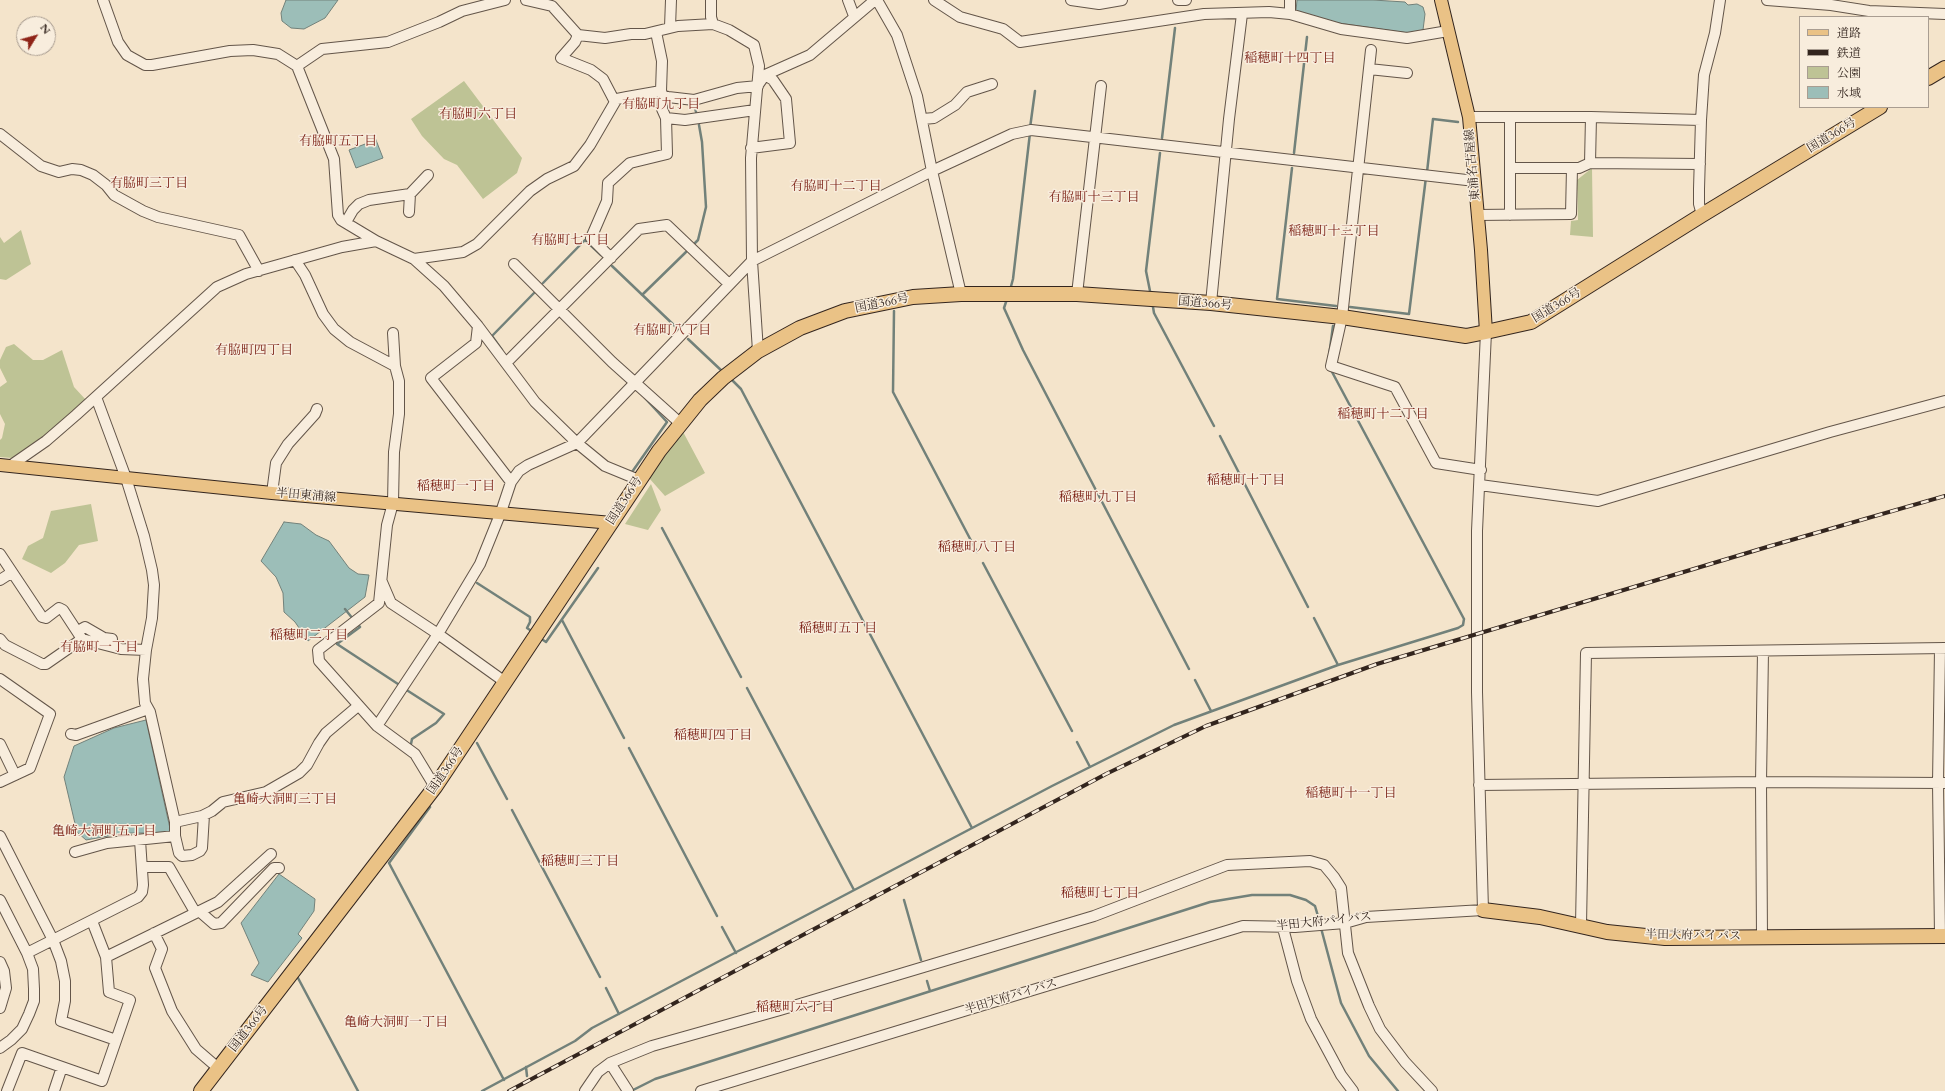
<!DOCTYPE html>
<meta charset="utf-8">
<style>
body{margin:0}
#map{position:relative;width:1945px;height:1091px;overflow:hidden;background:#f4e4cb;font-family:Cardo,"Noto Serif JP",serif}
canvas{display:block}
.legend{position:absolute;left:1799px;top:16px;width:130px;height:92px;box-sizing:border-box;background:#f8eddd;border:1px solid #a99d91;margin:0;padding:5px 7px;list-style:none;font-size:12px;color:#33251e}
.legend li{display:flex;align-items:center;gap:8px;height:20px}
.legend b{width:20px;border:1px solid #a99d91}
.north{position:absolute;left:16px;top:16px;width:40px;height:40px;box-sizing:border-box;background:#f8eddd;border:1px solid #a99d91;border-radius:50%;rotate:53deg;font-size:11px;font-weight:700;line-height:16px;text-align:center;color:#33251e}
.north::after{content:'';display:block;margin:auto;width:14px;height:18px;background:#8f2418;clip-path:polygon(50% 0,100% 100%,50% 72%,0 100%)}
</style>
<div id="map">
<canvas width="1945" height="1091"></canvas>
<ul class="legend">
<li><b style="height:5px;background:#eac286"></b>道路</li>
<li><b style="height:5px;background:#33251e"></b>鉄道</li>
<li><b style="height:11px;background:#bec395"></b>公園</li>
<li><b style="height:11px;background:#9cbeb8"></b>水域</li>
</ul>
<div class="north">N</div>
</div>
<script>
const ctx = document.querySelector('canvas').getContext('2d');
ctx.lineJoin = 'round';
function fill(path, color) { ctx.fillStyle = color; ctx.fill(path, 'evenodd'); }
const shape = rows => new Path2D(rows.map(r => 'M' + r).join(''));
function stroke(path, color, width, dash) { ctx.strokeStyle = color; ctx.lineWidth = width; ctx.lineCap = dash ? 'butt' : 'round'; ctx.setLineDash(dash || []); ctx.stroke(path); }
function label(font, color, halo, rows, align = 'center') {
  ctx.font = font + ' Cardo,"Noto Serif JP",serif'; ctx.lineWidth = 3; ctx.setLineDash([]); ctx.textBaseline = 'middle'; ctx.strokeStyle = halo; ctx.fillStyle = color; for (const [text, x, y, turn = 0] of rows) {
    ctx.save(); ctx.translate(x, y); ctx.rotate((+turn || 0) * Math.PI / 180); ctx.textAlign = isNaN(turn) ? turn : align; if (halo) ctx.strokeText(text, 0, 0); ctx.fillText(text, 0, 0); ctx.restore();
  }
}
const green = shape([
 [464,81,522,158,517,173,483,199,457,165,444,159,422,136,411,119],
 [1592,168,1593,237,1570,235,1571,221,1578,220,1577,180],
 [21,230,31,264,6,280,0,279,0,237,4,243],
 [14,344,33,360,43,360,62,350,74,387,86,400,42,439,12,458,0,457,0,440,2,438,5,424,0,414,0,387,7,382,0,368,0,360,6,347],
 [681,428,705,473,665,496,649,478],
 [651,484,661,510,648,530,625,524],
 [91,504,98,541,79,545,65,563,51,573,22,559,28,546,43,538,51,511]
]);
const water = shape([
 [286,0,338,0,325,18,304,29,291,28,282,21,281,13,286,0],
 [1297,0,1373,0,1405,2,1408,5,1417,4,1423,7,1425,14,1423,30,1408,33,1331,22,1296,11,1297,0],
 [376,140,383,158,356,168,349,150,376,140],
 [284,522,301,524,316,535,329,541,349,568,358,574,369,575,365,597,308,641,295,622,284,612,283,593,276,577,261,561,284,522],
 [146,720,171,833,125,833,86,840,77,832,64,777,74,746,114,728,146,720],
 [279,874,315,899,314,911,298,934,302,938,268,982,251,975,259,963,241,923,279,874]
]);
const stream = shape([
 [694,104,696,112],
 [1030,128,1035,91],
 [1162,138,1175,28],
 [1294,153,1307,37],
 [1292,168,1277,299,1336,306],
 [1427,172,1433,119,1458,122],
 [695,243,698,240,706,207,702,142,699,125],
 [612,266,678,329],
 [543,283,585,240,601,255],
 [1010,290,1013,279,1030,133],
 [1150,291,1146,271,1160,153],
 [642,295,686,252],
 [1007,299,1004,308,1023,350,1189,669],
 [1153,307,1154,313,1214,426],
 [1350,307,1409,314,1426,177],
 [894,311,893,392,977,552],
 [688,339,723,372],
 [502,350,492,336,534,293],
 [1328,364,1333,326],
 [730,378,741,389,972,828],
 [1220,436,1308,607],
 [630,471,632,472,667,422,645,398],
 [662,528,741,677],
 [983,563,1072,731],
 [477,583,530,617,530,622,527,628,530,630],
 [345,609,353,619],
 [1314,618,1338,665],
 [562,620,624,738],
 [357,623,360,627,337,644,401,686],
 [543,640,546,642,598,568],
 [1195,680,1211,711],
 [747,688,854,890],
 [405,689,444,714,436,723,412,739,411,744],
 [1077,742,1090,767],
 [477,743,507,799],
 [629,748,717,916],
 [430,807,389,863,504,1080],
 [512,810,600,977],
 [904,900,921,960],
 [722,927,736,953],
 [1321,928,1341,1003,1369,1056,1398,1091],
 [298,978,358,1091],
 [927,981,930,991],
 [606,988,619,1014],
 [526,1067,527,1076],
 [482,1091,575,1041,592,1028,1052,786,1174,725,1338,665,1458,628,1463,625,1464,619,1331,370],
 [631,1091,655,1079,1210,902,1252,895,1290,895,1306,900,1315,906,1320,923]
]);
const minor = shape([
 [103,0,118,42,127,55,145,65,152,65,230,51,253,50,278,54,297,66,334,159,338,215,341,220,376,241,414,259,444,286,478,326,535,402,577,443,605,466,639,480],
 [526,0,552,6,578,35,605,38,631,34,645,34,678,26,713,24,729,30,754,45,759,66,751,158,752,261,758,351],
 [711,0,711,17,713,24],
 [848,0,854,16],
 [877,0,897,35,917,96,932,171,961,294],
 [934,0,960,17,1003,29,1020,42,1204,14,1269,12,1290,14,1341,29,1407,38,1448,31],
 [1071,0,1099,4,1122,0],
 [1178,0,1186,0],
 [1290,0,1290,14],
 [1767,0,1831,5,1869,11,1945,14],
 [670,27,671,0],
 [656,32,662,61,661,91],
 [1371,50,1342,317,1331,366,1395,387,1436,463,1481,470],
 [297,66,322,49,388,42,439,22,462,11,505,0],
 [1369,69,1407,73],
 [758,85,765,75,810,55,875,0],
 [615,102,617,99,627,97,661,91,663,96,668,97,694,100,737,88,758,86],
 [1469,117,1591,117,1701,120],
 [666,118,685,120,755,110],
 [1510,118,1510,215],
 [923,119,934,118,955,105,967,92,992,84],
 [0,134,41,166,59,172,72,169,81,170,93,175,106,185,114,195,143,211,158,217,239,235,259,271],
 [751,148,790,143,786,99,773,80,765,75],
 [1590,163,1591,117],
 [1510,168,1579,168,1590,163,1700,164],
 [409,212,410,194],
 [1477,215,1571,214,1572,168],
 [1702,215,1699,204,1699,189,1701,120,1704,75,1715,33,1720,0],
 [346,222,353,210,359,204,369,200,410,194,428,175],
 [611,258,591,238,607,201,608,183,630,163,667,154,666,118,662,109,663,96],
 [414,259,463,252,477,244,530,191,547,179,574,166,590,145,615,102,603,79,591,70,561,58,575,42,578,35],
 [295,260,305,275,323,314,334,329,350,342,395,366,399,381,399,414,394,452,393,503,387,525,379,603,318,650,319,661,377,726,415,754,435,787],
 [514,264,612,362,680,423],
 [1077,294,1101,86],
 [1211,303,1229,119,1242,14],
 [478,326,476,343,431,378,511,482],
 [393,333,395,366],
 [506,363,639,229,667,225,729,284],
 [10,466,46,441,76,415,217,287,246,274,342,247,376,241],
 [1480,485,1598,501,1830,432,1945,401],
 [272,493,276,463,288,444,315,414,317,409],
 [0,554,42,617,46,618,59,608,63,610,82,639,46,664,42,664,5,645,0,639],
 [0,580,11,573],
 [382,582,391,603,438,634,505,682],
 [78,631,85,627,104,638,112,639],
 [82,639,121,649,146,650],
 [1940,649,1938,783,1940,936],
 [0,679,50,714,30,768,0,782],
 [377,726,438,634,480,564,501,512,511,482,519,471,528,465,577,443,752,261,932,171,1012,134,1031,130,1475,181],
 [71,734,76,735,148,709],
 [0,744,15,775],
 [1479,785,1761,782,1945,783],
 [175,822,202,816,212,811,223,802,266,792,299,773,307,765,319,743,326,733,358,706],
 [0,836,53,940,61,961,65,981,65,1001,61,1021,116,1040],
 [175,836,179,853,182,856,192,855,200,851,202,848,204,815],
 [75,852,107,843,175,836,175,822,150,712,145,703,143,679,146,650,152,618,154,585,152,570,144,536,126,478,96,397],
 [142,867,169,867,195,912],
 [0,900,27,953,33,969,34,989,34,1001,29,1014,22,1029,11,1040,0,1048],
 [199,911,214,924,221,923,274,868,279,868],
 [1581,925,1586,653,1945,648],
 [1283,928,1297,981,1311,1019,1341,1075,1353,1091],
 [154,933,162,949,155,968,172,1011,196,1049,218,1068],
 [1762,937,1761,782,1763,651],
 [27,953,138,897,142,892,143,885,140,840],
 [106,957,218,902,271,854],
 [0,962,4,971,6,988,0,1008],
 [610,1063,628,1091],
 [7,1091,22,1053,102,1081,130,1000,109,992,106,957,92,921],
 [54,1091,62,1067],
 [585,1091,598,1072,610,1063,652,1046,780,1010,1094,916,1227,865,1310,861,1324,865,1334,877,1341,888,1348,953,1369,1006,1380,1029,1405,1062,1432,1091],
 [701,1091,1243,926,1295,927,1345,923,1366,917,1483,910,1477,692,1477,531,1486,332]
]);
const major = shape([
 [1441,0,1469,117,1481,250,1486,332],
 [0,465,272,493,612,523]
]);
const highway = shape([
 [1928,78,1945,68],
 [1483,910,1540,917,1607,932,1665,938,1945,936],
 [201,1091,435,787,659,451,700,400,723,378,758,351,800,328,845,311,913,297,961,294,1077,294,1211,303,1342,317,1466,336,1486,332,1531,322,1702,215,1880,107]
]);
const rail = shape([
 [509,1091,1106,774,1206,726,1377,664,1767,547,1945,496]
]);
const streetNames = [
 ["国道366号",1832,136,-31],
 ["東浦名古屋線",1473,165,-95],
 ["国道366号",882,304,-11],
 ["国道366号",1205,304,5],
 ["国道366号",1557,306,-31],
 ["半田東浦線",306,496,5],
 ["国道366号",625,501,-57],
 ["国道366号",446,771,-56],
 ["半田大府パイパス",1324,922,-6],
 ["半田大府パイパス",1693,936,1],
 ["半田大府パイパス",1011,997,-17],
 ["国道366号",249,1029,-52]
];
const neighbourhoodNames = [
 ["稲穂町十四丁目",1290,59],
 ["有脇町九丁目",661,105],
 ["有脇町六丁目",478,115],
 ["有脇町五丁目",338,142],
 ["有脇町三丁目",149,184],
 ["有脇町十二丁目",836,187],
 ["有脇町十三丁目",1094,198],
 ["稲穂町十三丁目",1334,232],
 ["有脇町七丁目",570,241],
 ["有脇町八丁目",672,331],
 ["有脇町四丁目",254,351],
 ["稲穂町十二丁目",1383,415],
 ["稲穂町十丁目",1246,481],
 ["稲穂町一丁目",456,487],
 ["稲穂町九丁目",1098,498],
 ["稲穂町八丁目",977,548],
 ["稲穂町五丁目",838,629],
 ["稲穂町二丁目",309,636],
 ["有脇町一丁目",99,648],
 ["稲穂町四丁目",713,736],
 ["稲穂町十一丁目",1351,794],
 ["亀崎大洞町三丁目",285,800],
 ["亀崎大洞町五丁目",104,832],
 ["稲穂町三丁目",580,862],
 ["稲穂町七丁目",1100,894],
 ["稲穂町六丁目",795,1008],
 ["亀崎大洞町一丁目",396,1023]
];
fill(green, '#bec395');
fill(water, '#9cbeb8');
stroke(water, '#72817a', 1);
stroke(stream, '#72817a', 2.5);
stroke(minor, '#635549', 12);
stroke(major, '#33251e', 14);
stroke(highway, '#33251e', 16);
stroke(minor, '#f8eddd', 10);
stroke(major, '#eac286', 12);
stroke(highway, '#eac286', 14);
stroke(rail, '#33251e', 4);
stroke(rail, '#f8eddd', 2.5, [8]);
label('12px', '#33251e', '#f8eddd', streetNames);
label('13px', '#7a1f14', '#f8eddd', neighbourhoodNames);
</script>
